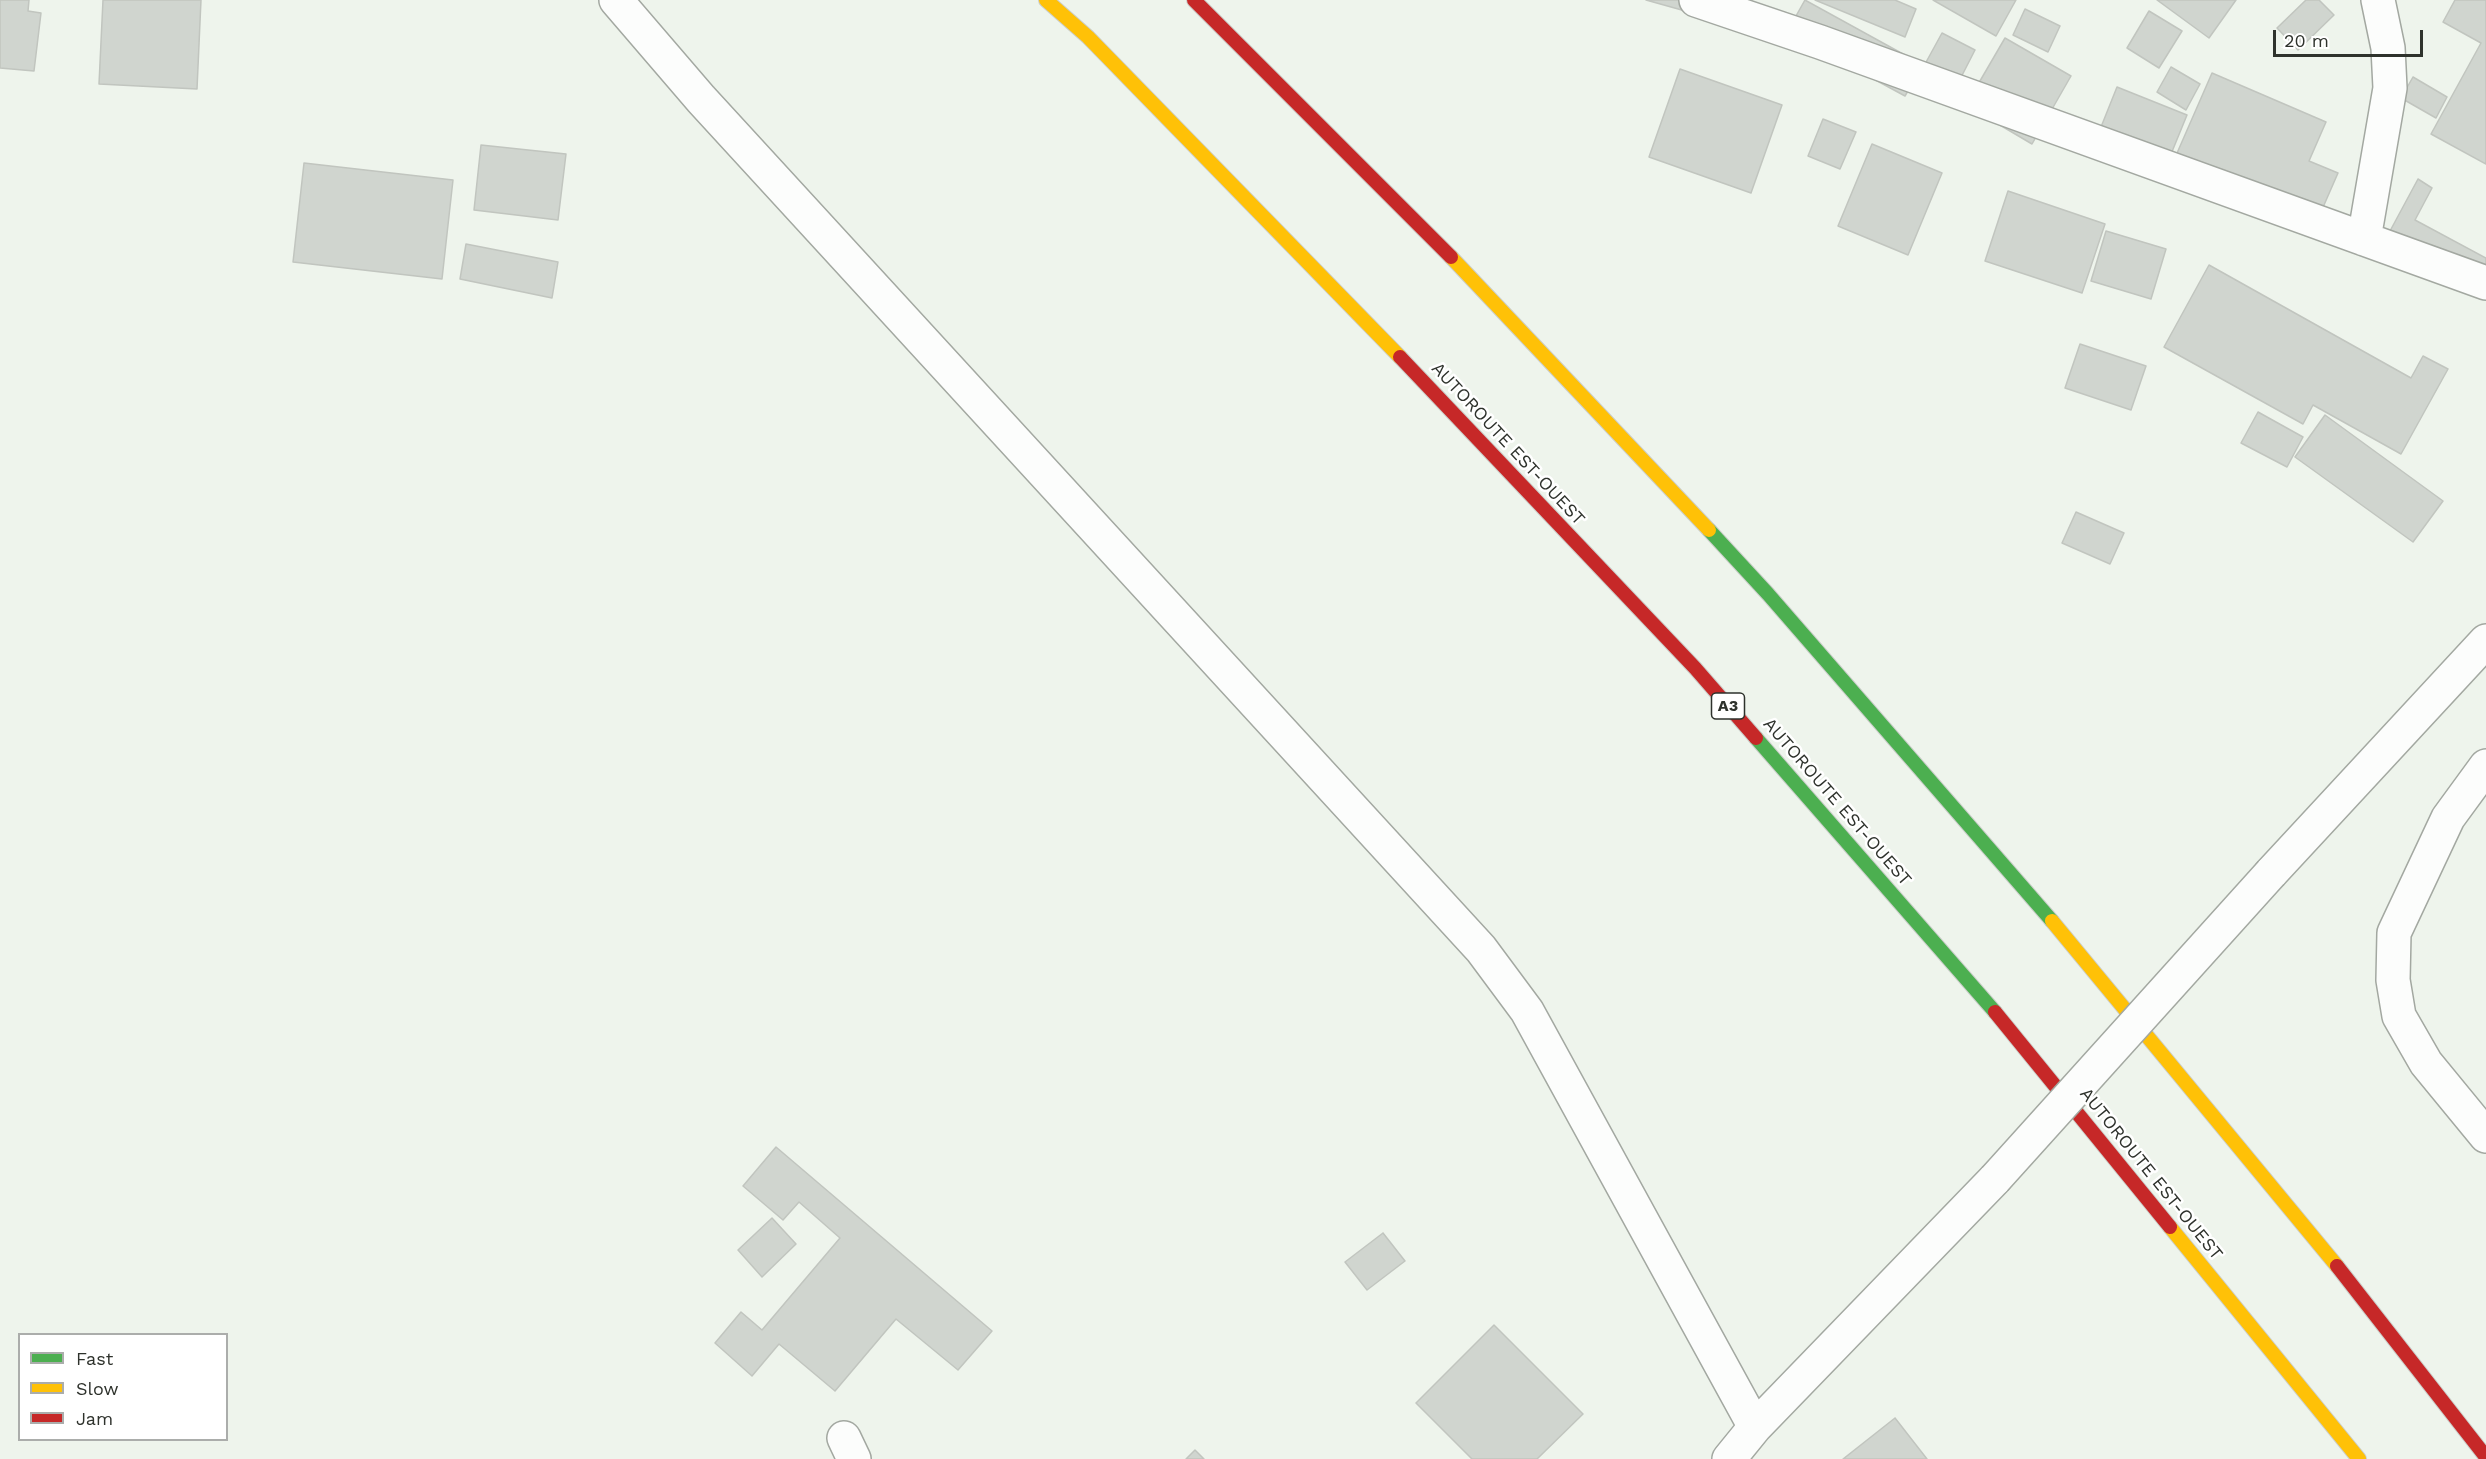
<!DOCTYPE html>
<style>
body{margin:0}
#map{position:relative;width:2486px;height:1459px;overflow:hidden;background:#eef4ec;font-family:"Work Sans",sans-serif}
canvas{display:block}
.legend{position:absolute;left:18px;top:1333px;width:210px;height:108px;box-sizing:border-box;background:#fff;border:2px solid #abadab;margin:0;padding:8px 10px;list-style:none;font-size:18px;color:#2e322c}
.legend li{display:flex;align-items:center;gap:12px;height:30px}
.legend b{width:30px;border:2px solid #abadab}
.scale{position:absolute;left:2273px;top:30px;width:150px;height:27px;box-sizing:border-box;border:3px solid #2e322c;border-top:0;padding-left:8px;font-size:18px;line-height:21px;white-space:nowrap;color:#2e322c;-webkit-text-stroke:4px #fff;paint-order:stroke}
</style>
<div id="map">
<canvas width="2486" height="1459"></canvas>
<ul class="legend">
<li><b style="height:8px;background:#4caf50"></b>Fast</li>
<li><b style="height:8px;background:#ffc107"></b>Slow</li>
<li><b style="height:8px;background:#c62828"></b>Jam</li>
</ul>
<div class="scale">20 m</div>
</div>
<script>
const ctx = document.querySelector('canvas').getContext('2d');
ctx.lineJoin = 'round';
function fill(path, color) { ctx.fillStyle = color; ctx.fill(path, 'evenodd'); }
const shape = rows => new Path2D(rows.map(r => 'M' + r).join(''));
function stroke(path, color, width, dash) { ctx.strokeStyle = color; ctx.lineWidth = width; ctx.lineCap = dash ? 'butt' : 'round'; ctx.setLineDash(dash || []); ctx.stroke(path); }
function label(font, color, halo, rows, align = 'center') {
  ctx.font = font + ' "Work Sans",sans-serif'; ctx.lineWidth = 5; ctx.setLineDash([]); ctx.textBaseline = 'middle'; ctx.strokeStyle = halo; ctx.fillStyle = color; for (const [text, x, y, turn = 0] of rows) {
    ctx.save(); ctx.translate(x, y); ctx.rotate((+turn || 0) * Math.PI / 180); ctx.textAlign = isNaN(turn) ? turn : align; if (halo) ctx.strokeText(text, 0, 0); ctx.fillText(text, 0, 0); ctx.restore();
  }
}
const building = shape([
 [0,0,29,0,28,11,41,13,34,71,0,68,0,0],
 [103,0,201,0,197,89,99,84,103,0],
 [1646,0,1727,0,1721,21,1646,0],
 [1805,0,1923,65,1905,96,1787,32,1805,0],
 [1815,0,1895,0,1916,9,1905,37,1815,0],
 [1933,0,2016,0,1996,36,1933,0],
 [2157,0,2236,0,2209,38,2157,0],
 [2306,0,2319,0,2334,15,2298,50,2277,28,2306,0],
 [2455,0,2486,0,2486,164,2431,134,2481,43,2443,22,2455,0],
 [2025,9,2060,26,2048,52,2013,35,2025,9],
 [2149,11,2182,31,2159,68,2127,48,2149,11],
 [1942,33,1975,50,1953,93,1919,75,1942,33],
 [2005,38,2071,76,2032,144,1966,105,2005,38],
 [2171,67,2200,84,2186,110,2157,92,2171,67],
 [1680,69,1782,105,1751,193,1649,157,1680,69],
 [2212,73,2326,122,2309,161,2338,173,2317,221,2174,160,2212,73],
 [2413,77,2447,97,2436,118,2401,98,2413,77],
 [2117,87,2187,115,2160,181,2091,152,2117,87],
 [1823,119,1856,132,1840,169,1808,156,1823,119],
 [1872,144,1942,173,1908,255,1838,226,1872,144],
 [481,145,566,154,558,220,474,210,481,145],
 [304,163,453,180,442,279,293,262,304,163],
 [2418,179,2432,188,2415,220,2486,258,2486,281,2383,244,2418,179],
 [2008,191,2105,224,2082,293,1985,261,2008,191],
 [2106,231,2166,249,2151,299,2091,281,2106,231],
 [466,244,558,262,552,298,460,279,466,244],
 [2209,265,2411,378,2423,356,2448,369,2401,454,2313,405,2303,424,2164,347,2209,265],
 [2080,344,2146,366,2131,410,2065,388,2080,344],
 [2258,412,2303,437,2287,467,2241,443,2258,412],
 [2325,415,2443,501,2413,542,2295,457,2325,415],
 [2076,512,2124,533,2110,564,2062,543,2076,512],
 [776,1147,992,1331,958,1370,896,1319,835,1391,779,1344,752,1376,715,1343,741,1312,762,1330,840,1238,799,1202,783,1220,743,1186,776,1147],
 [772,1218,796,1244,762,1277,738,1250,772,1218],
 [1383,1233,1405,1261,1367,1290,1345,1262,1383,1233],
 [1494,1325,1583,1414,1537,1459,1472,1459,1416,1403,1494,1325],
 [1895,1418,1927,1459,1843,1459,1895,1418],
 [1195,1450,1204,1459,1186,1459,1195,1450]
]);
const street = shape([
 [616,0,701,99,1481,949,1527,1011,1755,1427],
 [1696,0,1820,42,2486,283],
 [2364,239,2390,88,2388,48,2378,0],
 [2486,766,2448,818,2394,933,2393,980,2399,1016,2426,1063,2486,1136],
 [2271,873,2486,641],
 [844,1438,854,1459],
 [1729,1459,1755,1427,1995,1179]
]);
const fast = shape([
 [1709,530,1768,594,2052,921],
 [1756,738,1995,1012]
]);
const slow = shape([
 [1046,0,1088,37,1400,357],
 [1451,257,1709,530],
 [2052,921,2337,1266],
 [2170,1227,2359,1459]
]);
const jam = shape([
 [1194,0,1451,257],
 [1400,357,1695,668,1756,738],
 [1995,1012,2170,1227],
 [2337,1266,2486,1457]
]);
const streetBridge = shape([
 [1995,1179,2271,873]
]);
const shields = [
 [1728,706,33]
];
const shieldNames = [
 ["A3",1728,706]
];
const streetNames = [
 ["AUTOROUTE EST-OUEST",1508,444,47],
 ["AUTOROUTE EST-OUEST",1837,802,49],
 ["AUTOROUTE EST-OUEST",2151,1174,51]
];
fill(building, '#d0d5cf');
stroke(building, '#c1c5bf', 1.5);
stroke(street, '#a3a8a1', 36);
stroke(fast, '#cbceca', 16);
stroke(slow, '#cbceca', 16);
stroke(jam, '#cbceca', 16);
stroke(street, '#fcfdfc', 33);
stroke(fast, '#4caf50', 14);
stroke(slow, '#ffc107', 14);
stroke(jam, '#c62828', 14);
stroke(streetBridge, '#a3a8a1', 36, []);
stroke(streetBridge, '#fcfdfc', 33);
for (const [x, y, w] of shields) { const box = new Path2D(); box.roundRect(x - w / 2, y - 13, w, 26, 4.5); ctx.fillStyle = '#fff'; ctx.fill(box); stroke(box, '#2e322c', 1.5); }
label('bold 16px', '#2e322c', null, shieldNames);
label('18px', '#2e322c', '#fff', streetNames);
</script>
